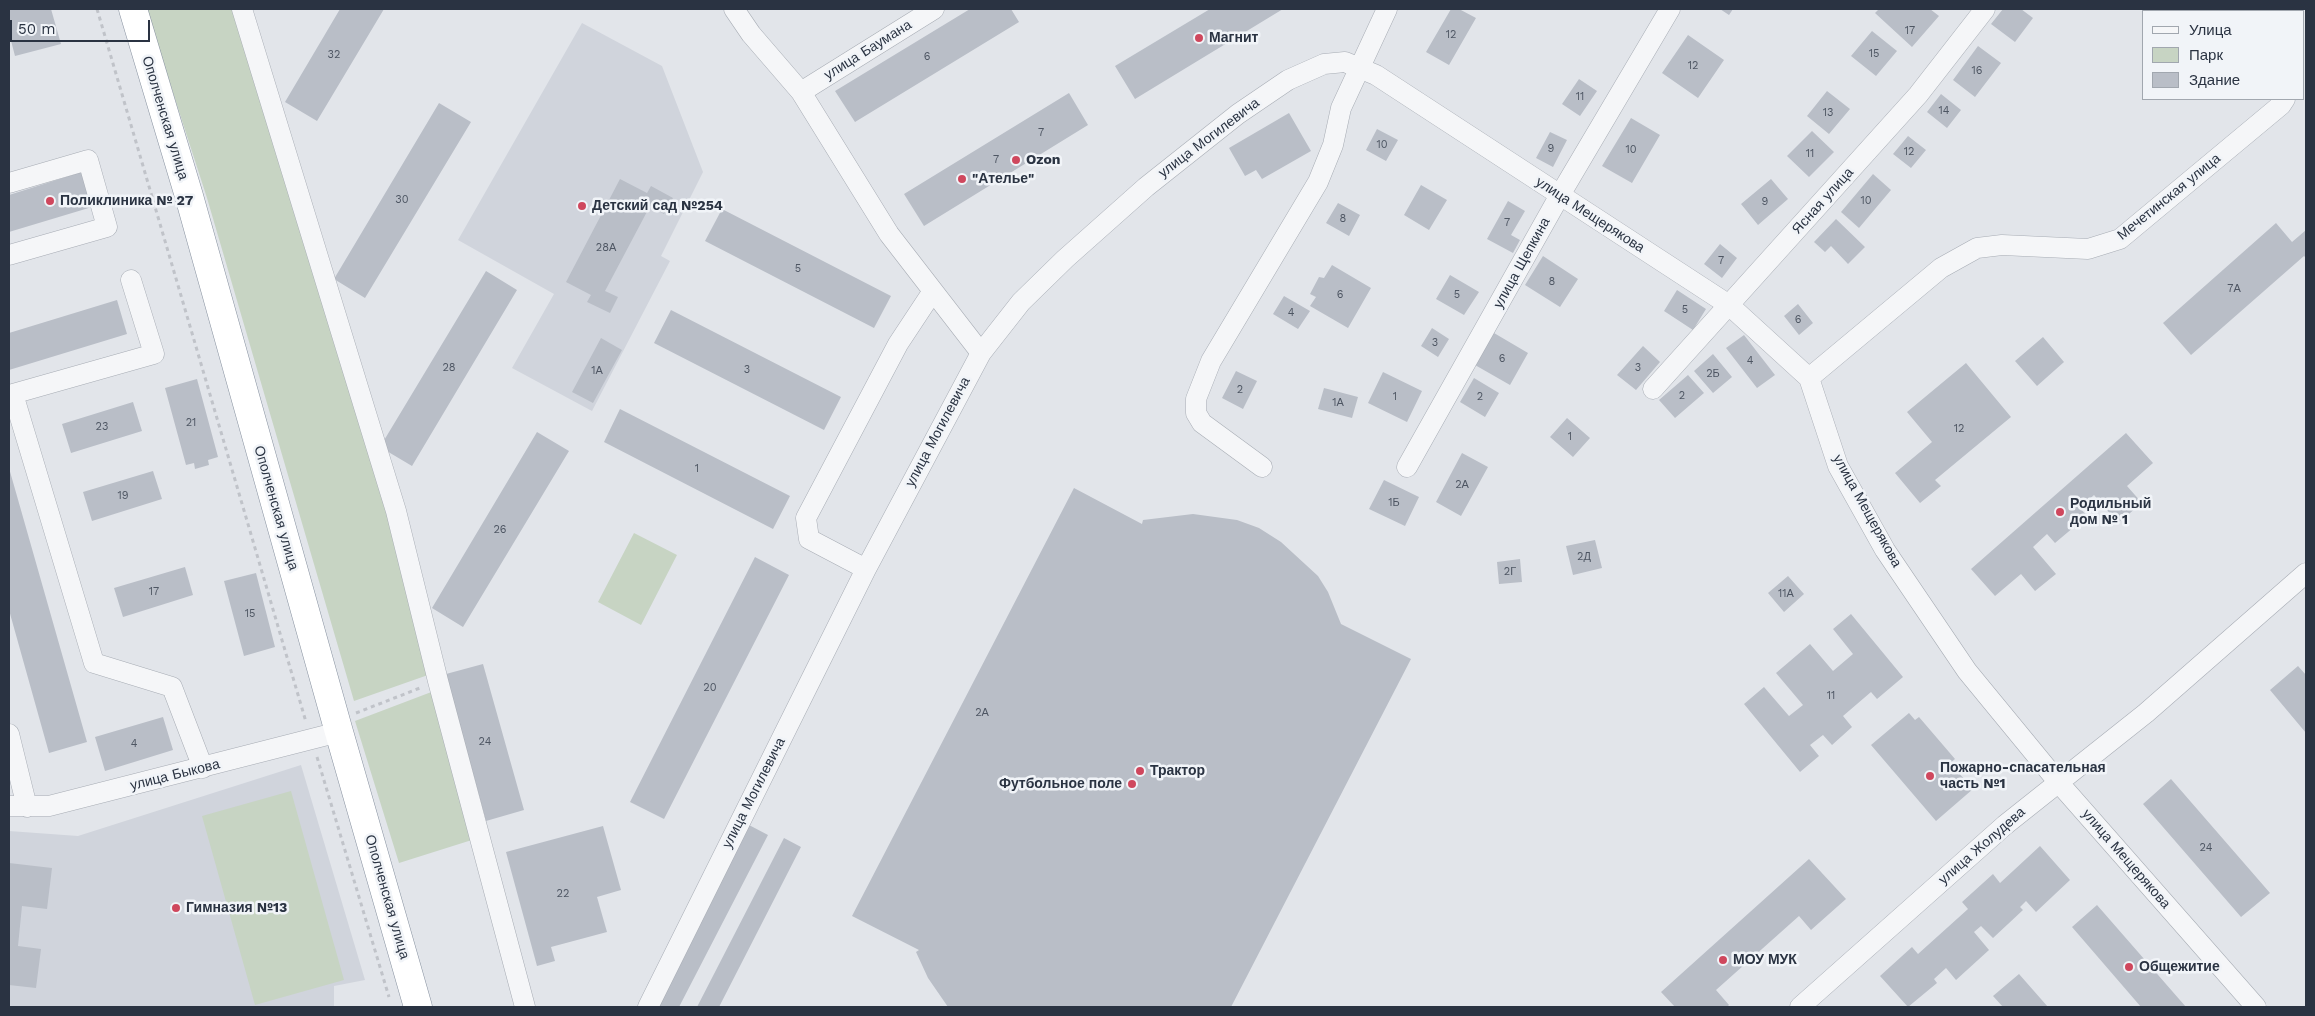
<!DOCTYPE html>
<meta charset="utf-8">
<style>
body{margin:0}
#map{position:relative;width:2315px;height:1016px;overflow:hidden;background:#e2e5ea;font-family:"Work Sans",sans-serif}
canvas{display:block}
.frame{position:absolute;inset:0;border:10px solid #2a3342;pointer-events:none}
.legend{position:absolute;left:2142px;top:10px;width:162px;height:90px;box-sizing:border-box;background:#f1f4f8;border:1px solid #a1a7af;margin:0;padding:6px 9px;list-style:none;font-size:15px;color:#2a3342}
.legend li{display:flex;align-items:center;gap:10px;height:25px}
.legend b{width:25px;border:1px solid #a1a7af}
.scale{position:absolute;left:10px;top:20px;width:140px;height:22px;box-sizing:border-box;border:2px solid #2a3342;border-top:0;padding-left:6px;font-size:15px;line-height:18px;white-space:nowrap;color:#2a3342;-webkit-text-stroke:4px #f1f4f8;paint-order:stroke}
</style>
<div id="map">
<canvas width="2315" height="1016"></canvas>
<div class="frame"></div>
<ul class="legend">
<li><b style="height:6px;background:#f5f6f8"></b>Улица</li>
<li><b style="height:14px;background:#c7d4c3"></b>Парк</li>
<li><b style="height:14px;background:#b9bec7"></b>Здание</li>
</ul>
<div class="scale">50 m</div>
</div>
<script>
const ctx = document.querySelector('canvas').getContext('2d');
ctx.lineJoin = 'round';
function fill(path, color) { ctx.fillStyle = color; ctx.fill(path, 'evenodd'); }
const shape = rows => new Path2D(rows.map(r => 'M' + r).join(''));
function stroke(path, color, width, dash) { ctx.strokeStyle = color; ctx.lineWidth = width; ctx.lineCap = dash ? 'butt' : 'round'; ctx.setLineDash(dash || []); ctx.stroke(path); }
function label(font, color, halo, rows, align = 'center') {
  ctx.font = font + ' "Work Sans",sans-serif'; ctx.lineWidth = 5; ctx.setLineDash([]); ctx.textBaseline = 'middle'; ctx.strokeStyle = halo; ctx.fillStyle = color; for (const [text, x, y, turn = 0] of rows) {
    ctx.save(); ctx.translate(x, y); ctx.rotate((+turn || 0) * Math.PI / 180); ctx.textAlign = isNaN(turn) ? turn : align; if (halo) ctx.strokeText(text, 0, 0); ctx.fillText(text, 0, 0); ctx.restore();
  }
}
const built = shape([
 [582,23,662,66,703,172,661,256,670,261,592,411,512,368,554,294,458,240],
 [301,765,365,980,334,986,334,1007,9,1007,9,831,78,836]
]);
const green = shape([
 [146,9,235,9,364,425,428,675,354,701,207,198],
 [634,533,677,555,641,625,598,602],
 [434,691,475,839,399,863,355,721],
 [291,791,344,980,255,1005,202,816]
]);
const building = shape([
 [9,9,51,9,61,44,15,56,9,33],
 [340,9,384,9,317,121,285,102],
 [970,9,1011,9,1019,22,855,122,835,91],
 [1210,9,1283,9,1135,99,1115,66],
 [1451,9,1459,9,1476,18,1449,65,1426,52],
 [1720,9,1733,9,1729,15],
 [1879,9,1930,9,1939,16,1912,47,1875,13],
 [2003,9,2021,9,2033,18,2015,42,1991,24],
 [1872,31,1897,51,1876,76,1851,56],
 [1688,35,1724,60,1698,98,1662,73],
 [1978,46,2001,63,1975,97,1953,80],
 [1579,79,1597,91,1580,116,1562,104],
 [1827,91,1850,109,1829,134,1807,116],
 [1069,93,1088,125,924,226,904,194],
 [1941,94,1961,110,1947,128,1927,112],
 [439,103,471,122,365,298,334,279],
 [1289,113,1311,151,1262,179,1256,170,1245,176,1229,148],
 [1631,118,1660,135,1632,183,1602,166],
 [1377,129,1398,140,1386,161,1366,150],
 [1812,131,1834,152,1809,177,1787,156],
 [1550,132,1567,140,1553,167,1536,158],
 [1908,136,1926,150,1911,168,1893,154],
 [82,172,92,207,9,232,9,195],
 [1873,174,1891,190,1859,228,1841,212],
 [620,179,647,193,651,186,673,198,664,214,650,206,605,291,618,297,610,313,587,302,591,295,566,282],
 [1771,179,1788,199,1758,225,1741,204],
 [1421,185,1447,200,1429,230,1404,215],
 [1508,201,1525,211,1511,235,1520,240,1513,253,1487,239],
 [1338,203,1360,215,1349,236,1326,223],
 [722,209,891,296,874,328,705,241],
 [1836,219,1865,247,1848,264,1831,246,1825,252,1814,242],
 [2276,223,2292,242,2306,230,2306,258,2304,256,2191,355,2163,323],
 [1720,244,1737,258,1722,278,1704,264],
 [1543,256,1578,279,1560,307,1525,285],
 [1332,265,1371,288,1348,328,1310,306,1316,297,1310,294,1319,277,1324,278],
 [486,271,517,290,412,466,380,447],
 [1450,275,1479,292,1464,315,1436,299],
 [1677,290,1706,309,1693,330,1664,311],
 [1284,296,1310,311,1298,329,1273,314],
 [117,300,127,334,9,370,9,333],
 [1798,304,1813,323,1799,335,1784,316],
 [671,310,841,397,824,430,654,343],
 [1432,328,1449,339,1438,357,1421,346],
 [1494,333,1528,353,1510,385,1475,365],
 [1744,335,1775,375,1757,388,1726,348],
 [2043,337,2064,362,2037,386,2015,361],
 [601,338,622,350,593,403,572,392],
 [1643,346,1660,362,1636,390,1617,375],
 [1713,354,1732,377,1713,393,1694,371],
 [1966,363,2011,417,1935,480,1941,486,1920,503,1895,473,1932,442,1907,412],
 [1236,371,1257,381,1243,409,1222,398],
 [1383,372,1422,391,1407,422,1368,403],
 [1688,375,1704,393,1675,418,1659,400],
 [1474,378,1499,393,1485,417,1460,402],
 [197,379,218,457,208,460,209,465,195,469,194,463,186,465,165,388],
 [1324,388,1358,397,1352,418,1318,409],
 [133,402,142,431,71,453,62,424],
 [620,409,790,496,773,529,604,442],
 [1567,418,1590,438,1573,457,1550,437],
 [537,432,569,451,463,627,432,608],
 [2126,433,2153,463,2127,486,2142,503,2118,523,2094,495,2080,508,2087,516,2055,543,2047,534,2033,547,2056,574,2035,591,2021,574,1995,596,1971,569],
 [1462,453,1488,467,1461,516,1436,502],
 [9,468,87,742,49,753,9,610],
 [153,471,162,499,92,521,83,492],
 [1384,480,1419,497,1405,526,1369,509],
 [1074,488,1142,524,1143,520,1193,514,1237,520,1259,528,1281,542,1318,576,1328,592,1341,624,1411,659,1231,1007,948,1007,928,978,916,952,919,950,852,916],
 [1595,540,1602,568,1573,575,1566,546],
 [755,557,789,575,664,819,630,802],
 [1520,559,1522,582,1499,584,1497,562],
 [185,567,193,595,123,617,114,588],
 [256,573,275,647,244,656,224,581],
 [1788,576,1804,594,1784,612,1768,593],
 [1851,614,1903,677,1877,699,1871,692,1843,716,1852,727,1832,745,1823,735,1810,745,1819,756,1800,772,1744,704,1764,687,1789,716,1803,705,1776,673,1810,644,1833,671,1853,654,1833,629],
 [483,664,524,810,486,821,446,674],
 [2298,666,2306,675,2306,733,2270,690],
 [1909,713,1915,720,1919,717,1955,759,1950,763,1973,789,1936,821,1871,745],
 [163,717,173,750,105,771,95,737],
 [2171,779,2270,893,2241,917,2143,804],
 [749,825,768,835,679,1007,654,1007],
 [603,826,621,890,597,897,607,932,551,947,555,961,537,966,506,852],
 [784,838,801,847,719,1007,697,1007],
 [2040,846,2070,880,2036,912,2026,901,2020,907,2023,910,1993,938,1981,926,1974,932,1989,950,1956,980,1946,968,1934,979,1937,983,1908,1007,1880,976,1912,947,1918,954,1968,909,1962,902,1993,874,2000,883],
 [1809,859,1846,899,1811,930,1799,916,1716,990,1729,1005,1727,1007,1675,1007,1661,992],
 [9,863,52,868,47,909,22,906,18,946,41,949,36,988,9,985],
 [2097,905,2186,1007,2141,1007,2072,927],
 [2019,974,2048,1007,2003,1007,1993,996]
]);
const path = shape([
 [97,9,306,722],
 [356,713,420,688],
 [317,757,389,997]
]);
const minor = shape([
 [242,9,396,511,438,681,525,1007],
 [734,9,751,34,801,92,889,234,981,353],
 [2283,9,2283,11],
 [801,92,934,9],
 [9,183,88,160,107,227,9,255],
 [1809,378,1941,268,1977,248,2002,245,2088,249,2120,239,2281,105,2285,99],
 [1653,389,1918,95,1985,9],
 [13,394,94,663,172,687,203,768],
 [9,395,154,354,131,280],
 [1262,467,1202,423,1196,413,1196,399,1211,361,1318,182,1333,145,1341,108,1387,9],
 [1407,467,1560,195,1670,9],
 [866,569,809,539,806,518,898,344,933,291],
 [9,734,27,807],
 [9,806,49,806,339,732],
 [648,1007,866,569,981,353,1021,302,1065,259,1146,187,1238,114,1288,80,1324,64,1345,62,1376,75,1729,305,1809,378,1838,466,1885,550,1967,671,2059,783,2256,1007],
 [1800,1007,2005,825,2146,713,2306,573]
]);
const highway = shape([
 [133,9,189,196,339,732,418,1007]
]);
const markers = [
 [1199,38,5,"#cf475d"],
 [1016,160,5,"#cf475d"],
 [962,179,5,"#cf475d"],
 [50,201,5,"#cf475d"],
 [582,206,5,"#cf475d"],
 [2060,512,5,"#cf475d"],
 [1140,771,5,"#cf475d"],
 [1930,776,5,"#cf475d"],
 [1132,784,5,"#cf475d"],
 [176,908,5,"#cf475d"],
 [1723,960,5,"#cf475d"],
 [2129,967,5,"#cf475d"]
];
const numberNames = [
 ["17",1910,31],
 ["12",1451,35],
 ["15",1874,54],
 ["32",334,55],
 ["6",927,57],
 ["12",1693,66],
 ["16",1977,71],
 ["11",1580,97],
 ["14",1944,111],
 ["13",1828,113],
 ["7",1041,133],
 ["10",1382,145],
 ["9",1551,149],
 ["10",1631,150],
 ["12",1909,152],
 ["11",1810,154],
 ["7",996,160],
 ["30",402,200],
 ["10",1866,201],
 ["9",1765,202],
 ["8",1343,219],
 ["7",1507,223],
 ["28А",606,248],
 ["7",1721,261],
 ["5",798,269],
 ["8",1552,282],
 ["7А",2234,289],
 ["6",1340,295],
 ["5",1457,295],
 ["5",1685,310],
 ["4",1291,313],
 ["6",1798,320],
 ["3",1435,343],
 ["6",1502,359],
 ["4",1750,361],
 ["28",449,368],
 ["3",1638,368],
 ["3",747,370],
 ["1А",597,371],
 ["2Б",1713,374],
 ["2",1240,390],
 ["2",1682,396],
 ["1",1395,397],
 ["2",1480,397],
 ["1А",1338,403],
 ["21",191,423],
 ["23",102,427],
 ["12",1959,429],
 ["1",1570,437],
 ["1",697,469],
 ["2А",1462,485],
 ["19",123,496],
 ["1Б",1394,503],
 ["26",500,530],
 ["2Д",1584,557],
 ["2Г",1510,572],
 ["17",154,592],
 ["11А",1786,594],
 ["15",250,614],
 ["20",710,688],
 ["11",1831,696],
 ["2А",982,713],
 ["24",485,742],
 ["4",134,744],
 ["24",2206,848],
 ["22",563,894]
];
const poiNames = [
 ["Магнит",1209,38],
 ["Ozon",1026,160],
 ["\"Ателье\"",972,179],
 ["Поликлиника № 27",60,201],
 ["Детский сад №254",592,206],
 ["Родильный",2070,504],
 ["дом № 1",2070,520],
 ["Пожарно-спасательная",1940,768],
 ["часть №1",1940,784],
 ["Трактор",1150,771],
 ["Футбольное поле",1122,784,"right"],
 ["Гимназия №13",186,908],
 ["МОУ МУК",1733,960],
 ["Общежитие",2139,967]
];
const streetNames = [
 ["улица Баумана",868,50,-32],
 ["Ополченская улица",165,118,73],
 ["улица Могилевича",1209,138,-37],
 ["Мечетинская улица",2169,197,-39],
 ["Ясная улица",1823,201,-48],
 ["улица Мещерякова",1590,215,33],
 ["улица Щепкина",1522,263,-61],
 ["улица Могилевича",938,432,-62],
 ["Ополченская улица",276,508,74],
 ["улица Мещерякова",1867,511,61],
 ["улица Быкова",175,775,-14],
 ["улица Могилевича",754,793,-63],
 ["улица Жолудева",1982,846,-41],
 ["улица Мещерякова",2126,859,49],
 ["Ополченская улица",387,897,74]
];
fill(built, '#d0d4dc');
fill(green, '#c7d4c3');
fill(building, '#b9bec7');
stroke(minor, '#a7acb4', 21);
stroke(highway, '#8993a1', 29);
stroke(path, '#c0c3c9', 3, [4, 4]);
stroke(minor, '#f5f6f8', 20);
stroke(highway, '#fff', 28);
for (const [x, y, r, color] of markers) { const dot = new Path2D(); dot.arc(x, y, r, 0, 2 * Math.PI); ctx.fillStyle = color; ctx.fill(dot); stroke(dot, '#f1f4f8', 2); }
label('11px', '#4e5663', null, numberNames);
label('bold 14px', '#2a3342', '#f1f4f8', poiNames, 'left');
label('14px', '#2a3342', '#f1f4f8', streetNames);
</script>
